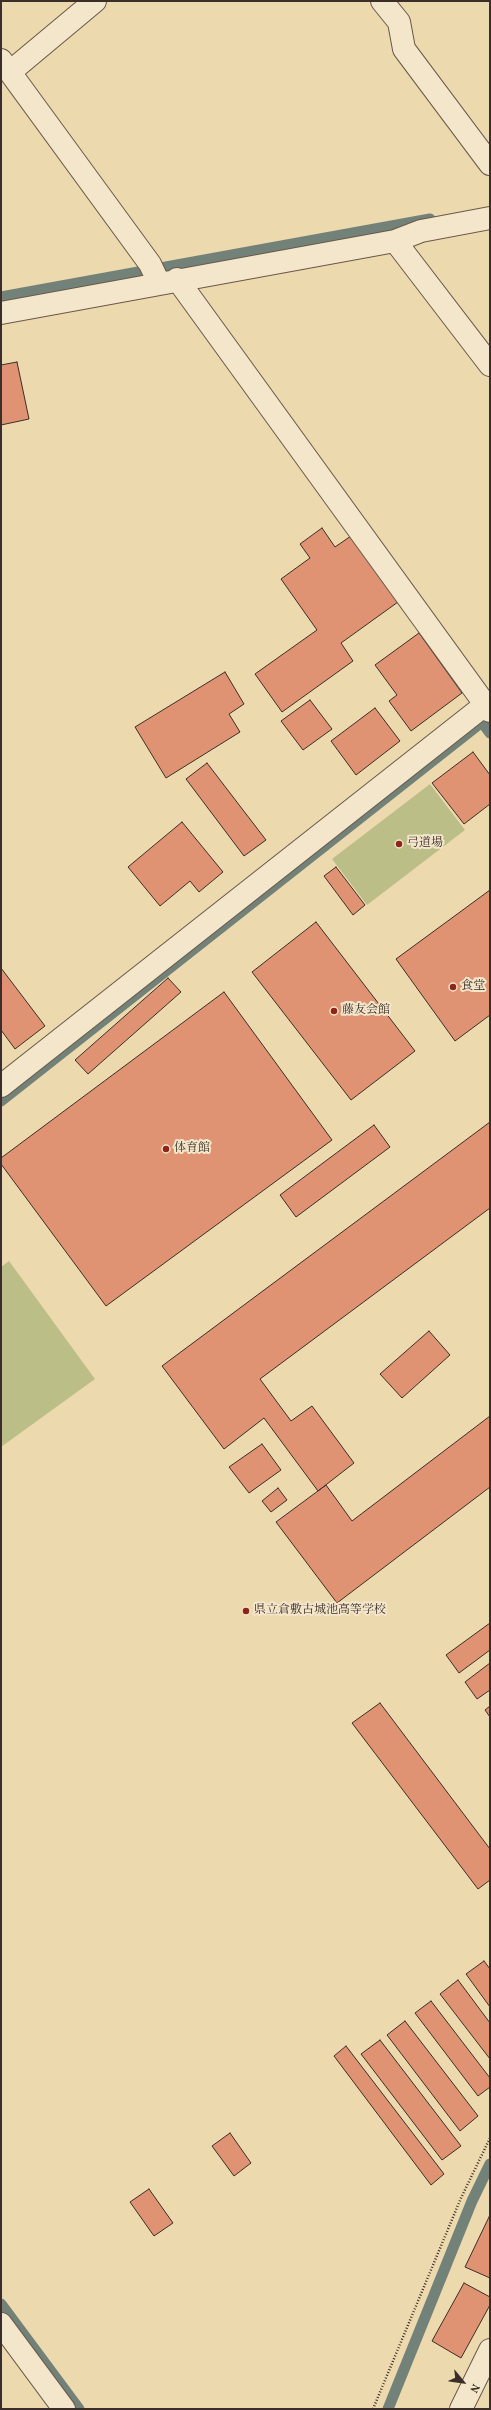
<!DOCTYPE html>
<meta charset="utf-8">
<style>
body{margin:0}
#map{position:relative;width:491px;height:2410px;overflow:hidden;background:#edd9ae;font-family:Vollkorn,serif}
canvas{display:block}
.frame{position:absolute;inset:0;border:2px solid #3b2e28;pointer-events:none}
.north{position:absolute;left:443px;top:2362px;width:40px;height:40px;-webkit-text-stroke:3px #f3e6ca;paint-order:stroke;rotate:119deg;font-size:11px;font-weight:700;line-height:16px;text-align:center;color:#3b2e28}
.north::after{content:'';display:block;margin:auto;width:14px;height:18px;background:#3b2e28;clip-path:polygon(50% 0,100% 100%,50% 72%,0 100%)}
</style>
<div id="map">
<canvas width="491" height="2410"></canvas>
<div class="frame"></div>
<div class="north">N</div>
</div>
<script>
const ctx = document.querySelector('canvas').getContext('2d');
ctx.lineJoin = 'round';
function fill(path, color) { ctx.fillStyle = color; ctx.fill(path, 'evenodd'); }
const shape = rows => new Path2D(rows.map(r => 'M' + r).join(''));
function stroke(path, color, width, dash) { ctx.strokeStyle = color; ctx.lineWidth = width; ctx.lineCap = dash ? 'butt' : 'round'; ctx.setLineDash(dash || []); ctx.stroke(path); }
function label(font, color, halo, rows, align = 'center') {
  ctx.font = font + ' Vollkorn,"Noto Serif JP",serif'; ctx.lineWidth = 4; ctx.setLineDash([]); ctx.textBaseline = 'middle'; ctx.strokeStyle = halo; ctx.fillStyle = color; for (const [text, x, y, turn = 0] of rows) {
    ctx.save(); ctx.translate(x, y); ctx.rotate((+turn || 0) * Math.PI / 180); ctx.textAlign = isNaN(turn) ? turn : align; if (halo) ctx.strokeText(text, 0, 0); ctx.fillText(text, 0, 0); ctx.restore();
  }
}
const green = shape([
 [430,784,465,830,367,905,332,859],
 [9,1261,95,1379,1,1447,1,1267]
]);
const stream = shape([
 [1,297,430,219],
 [1,1101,482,722,490,733],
 [1,2304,79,2409],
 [388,2409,472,2201,490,2164]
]);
const building = shape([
 [17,362,29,419,1,425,1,365,17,362],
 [322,528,335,547,351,536,398,602,341,643,353,661,282,712,255,674,317,630,281,579,310,558,300,544,322,528],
 [419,633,462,693,411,731,389,701,397,695,375,665,419,633],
 [225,672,244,704,229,714,240,732,166,778,135,727,225,672],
 [310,700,332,729,303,750,281,721,310,700],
 [375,708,400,741,356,775,331,741,375,708],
 [473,752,490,775,490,804,464,824,432,783,473,752],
 [207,763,266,840,244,856,186,779,207,763],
 [182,822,223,872,199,892,190,881,160,906,128,867,182,822],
 [336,867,365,905,353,915,324,876,336,867],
 [490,890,490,1015,455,1041,396,959,490,890],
 [316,922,415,1051,351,1100,252,972,316,922],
 [1,968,45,1026,15,1049,1,1030,1,968],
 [168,978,181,992,88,1074,75,1060,168,978],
 [224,992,332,1140,106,1306,1,1164,1,1158,224,992],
 [490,1122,490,1208,260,1379,291,1421,312,1406,354,1463,318,1491,264,1418,224,1449,162,1366,490,1122],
 [374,1125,390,1147,296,1217,280,1195,374,1125],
 [429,1331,450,1355,402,1398,380,1374,429,1331],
 [490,1416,490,1487,337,1603,276,1522,326,1485,352,1521,490,1416],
 [262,1444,281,1470,249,1493,229,1467,262,1444],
 [278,1488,287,1500,271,1512,262,1501,278,1488],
 [490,1623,490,1650,459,1673,446,1655,490,1623],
 [490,1663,490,1690,477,1699,465,1682,490,1663],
 [380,1703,490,1849,490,1880,478,1889,352,1723,380,1703],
 [490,1706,490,1717,485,1710,490,1706],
 [484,1961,490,1969,490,2007,466,1974,484,1961],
 [458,1980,490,2023,490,2059,440,1994,458,1980],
 [431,2001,490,2078,490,2087,478,2096,415,2013,431,2001],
 [405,2021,478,2116,460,2131,387,2035,405,2021],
 [380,2040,461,2146,442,2160,361,2054,380,2040],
 [346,2046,444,2174,431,2185,334,2056,346,2046],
 [230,2133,251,2163,234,2176,212,2146,230,2133],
 [149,2189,173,2223,154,2236,130,2202,149,2189],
 [489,2217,490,2218,490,2278,465,2267,489,2217],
 [464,2283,490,2297,490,2305,461,2358,432,2341,464,2283]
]);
const path = shape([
 [373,2409,461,2198,490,2138]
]);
const street = shape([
 [382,1,399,22,404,49,490,164],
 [1,60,150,264,159,283],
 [10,72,95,1],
 [395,241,490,365],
 [177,279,490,711],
 [1,313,395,241,421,231,490,218],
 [1,1086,485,705],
 [1,2324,64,2409],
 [461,2409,490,2350]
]);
const markers = [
 [399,844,4,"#8f2418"],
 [453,987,4,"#8f2418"],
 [334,1011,4,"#8f2418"],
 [166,1149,4,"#8f2418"],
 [246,1611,4,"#8f2418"]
];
const poiNames = [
 ["弓道場",407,844],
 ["食堂",461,987],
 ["藤友会館",342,1011],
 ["体育館",174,1149],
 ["県立倉敷古城池高等学校",254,1611]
];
fill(green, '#bcbe88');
stroke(stream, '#738278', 11);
fill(building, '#e09373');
stroke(building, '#3b2e28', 1);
stroke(street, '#68594a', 24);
stroke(path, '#3b2e28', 2.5, [1, 2]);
stroke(street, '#f3e6ca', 22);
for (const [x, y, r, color] of markers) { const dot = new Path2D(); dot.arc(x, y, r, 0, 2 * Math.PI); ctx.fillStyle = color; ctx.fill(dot); stroke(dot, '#f3e6ca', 1.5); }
label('12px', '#3b2e28', '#f3e6ca', poiNames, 'left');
</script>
